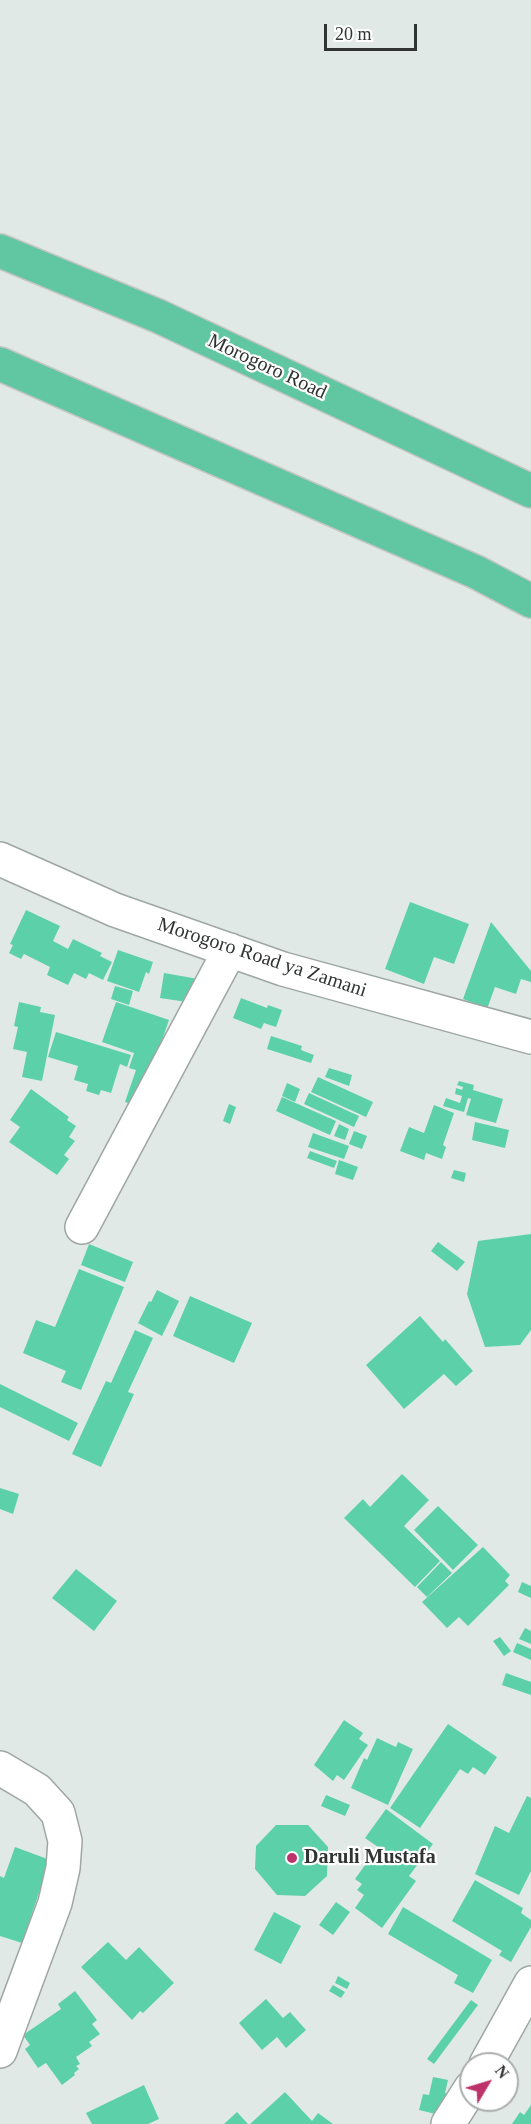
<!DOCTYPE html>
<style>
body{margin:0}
#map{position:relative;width:531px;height:2124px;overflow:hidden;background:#e0e9e5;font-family:Georgia,serif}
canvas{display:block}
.north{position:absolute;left:459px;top:2052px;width:60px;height:60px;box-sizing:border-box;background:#fff;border:2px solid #acaead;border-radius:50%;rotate:52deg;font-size:16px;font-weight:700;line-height:24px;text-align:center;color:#303432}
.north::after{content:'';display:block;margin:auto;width:21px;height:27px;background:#bd326a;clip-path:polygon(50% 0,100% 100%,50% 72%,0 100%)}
.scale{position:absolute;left:324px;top:24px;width:93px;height:27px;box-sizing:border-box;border:3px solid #303432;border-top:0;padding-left:8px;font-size:18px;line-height:21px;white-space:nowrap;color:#303432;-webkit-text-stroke:4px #fff;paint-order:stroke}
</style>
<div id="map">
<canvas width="531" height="2124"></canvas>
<div class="north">N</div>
<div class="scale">20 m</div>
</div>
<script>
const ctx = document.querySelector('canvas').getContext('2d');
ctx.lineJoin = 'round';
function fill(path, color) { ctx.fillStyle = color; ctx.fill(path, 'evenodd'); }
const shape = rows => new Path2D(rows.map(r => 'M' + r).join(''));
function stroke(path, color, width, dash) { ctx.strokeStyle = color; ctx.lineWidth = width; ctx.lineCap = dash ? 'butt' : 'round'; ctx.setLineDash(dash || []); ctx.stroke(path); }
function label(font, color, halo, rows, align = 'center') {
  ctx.font = font + ' Georgia,serif'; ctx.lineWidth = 4.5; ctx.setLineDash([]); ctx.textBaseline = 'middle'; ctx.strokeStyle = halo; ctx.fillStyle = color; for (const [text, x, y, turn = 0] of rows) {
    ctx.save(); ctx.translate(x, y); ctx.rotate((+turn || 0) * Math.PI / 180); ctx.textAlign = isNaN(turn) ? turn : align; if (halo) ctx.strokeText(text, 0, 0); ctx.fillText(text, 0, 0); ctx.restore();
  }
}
const building = shape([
 [410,902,469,924,454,964,434,957,424,984,385,969],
 [26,910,60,926,53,941,68,949,73,939,102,953,100,956,112,962,103,980,89,973,86,979,74,973,68,985,47,975,50,967,24,954,21,959,9,953,13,945,10,944],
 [491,922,531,971,531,982,521,979,516,994,495,987,487,1009,463,999],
 [118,950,153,962,149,974,146,972,139,992,107,981],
 [164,973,204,980,201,1004,160,998],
 [115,986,133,991,129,1005,111,999],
 [241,998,267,1008,268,1005,282,1010,276,1027,264,1023,261,1029,233,1018],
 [19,1002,41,1007,40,1012,55,1015,42,1081,22,1077,27,1052,13,1049,18,1027,14,1026],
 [116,1002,169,1020,139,1107,125,1102,136,1070,129,1068,134,1053,102,1042],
 [56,1032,131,1055,127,1067,120,1064,111,1093,101,1090,99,1095,86,1091,88,1084,74,1080,78,1066,48,1057],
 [271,1036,302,1046,301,1050,314,1055,311,1063,267,1049],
 [329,1068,352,1075,349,1086,325,1077],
 [318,1077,373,1102,366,1117,311,1092],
 [459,1081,474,1085,473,1090,503,1099,496,1123,466,1115,471,1099,468,1098,464,1112,443,1106,446,1098,460,1103,462,1096,455,1094,456,1088,462,1090,463,1087,457,1085],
 [287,1083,300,1089,295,1102,282,1096],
 [31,1089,69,1117,67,1120,76,1126,69,1137,75,1141,64,1155,69,1159,57,1175,9,1142,20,1127,10,1120],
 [309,1093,359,1116,354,1127,304,1104],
 [282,1097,336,1121,330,1135,276,1111],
 [229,1104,236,1107,230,1124,223,1121],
 [434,1105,454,1113,443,1145,446,1147,442,1159,426,1153,424,1160,400,1151,409,1127,424,1133],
 [475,1122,509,1130,505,1148,472,1140],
 [339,1124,349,1129,345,1140,334,1136],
 [354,1131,367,1136,362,1149,349,1144],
 [313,1133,349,1146,344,1159,308,1147],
 [310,1151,337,1161,334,1168,307,1158],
 [339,1160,358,1167,353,1180,335,1174],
 [454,1170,466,1173,464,1182,451,1178],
 [531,1234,531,1330,520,1345,485,1347,467,1294,478,1241],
 [438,1242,465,1262,457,1271,431,1251],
 [89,1244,133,1262,125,1282,81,1265],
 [79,1269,124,1287,81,1390,61,1382,66,1371,23,1353,36,1320,55,1327],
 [157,1290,179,1301,162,1336,138,1323,149,1301,151,1302],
 [190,1296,252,1323,234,1363,173,1336],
 [420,1316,443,1342,445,1339,473,1371,456,1386,444,1374,404,1409,366,1365],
 [135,1330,153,1338,128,1392,134,1394,101,1467,72,1454,106,1381,111,1383],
 [0,1384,78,1423,69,1441,0,1407],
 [402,1474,429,1500,404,1526,440,1561,415,1587,344,1518,363,1499,370,1507],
 [0,1488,19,1494,13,1514,0,1509],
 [438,1506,478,1545,453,1570,414,1530],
 [483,1547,510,1575,505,1581,509,1585,468,1626,459,1617,447,1628,422,1602],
 [441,1562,452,1573,427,1597,417,1587],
 [76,1569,117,1601,94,1631,52,1598],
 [522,1582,531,1586,531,1598,518,1592],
 [525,1628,531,1631,531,1644,519,1639],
 [500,1637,511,1651,504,1656,493,1641],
 [517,1643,531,1649,531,1660,513,1652],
 [506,1673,531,1682,531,1695,502,1685],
 [344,1720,363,1733,359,1739,368,1745,344,1780,337,1775,333,1781,314,1765],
 [448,1724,497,1757,485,1775,473,1767,468,1774,460,1769,420,1828,390,1808],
 [377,1738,396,1747,398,1742,413,1749,388,1805,351,1788,364,1758,367,1760],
 [326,1795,350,1805,345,1816,321,1806],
 [527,1796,531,1798,531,1871,519,1895,475,1874,495,1826,509,1833],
 [386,1809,433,1844,409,1876,416,1881,382,1928,355,1908,364,1895,357,1890,362,1884,355,1879,378,1847,365,1838],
 [276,1825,308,1825,328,1847,327,1876,305,1896,277,1895,255,1869,256,1846],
 [15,1847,50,1860,22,1943,0,1936,0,1876,4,1878],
 [475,1880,523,1908,521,1913,531,1920,531,1927,511,1962,499,1955,502,1951,452,1921],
 [336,1902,350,1912,333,1935,319,1925],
 [403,1907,492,1960,473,1993,454,1983,458,1975,388,1934],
 [274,1912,301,1926,281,1964,254,1950],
 [108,1942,126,1960,139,1947,174,1983,143,2013,140,2011,132,2020,81,1967],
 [338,1976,350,1983,347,1989,335,1983],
 [333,1985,345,1992,341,1998,329,1991],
 [75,1991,97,2020,92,2024,100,2034,89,2042,92,2046,76,2057,80,2064,76,2066,79,2069,74,2073,75,2075,62,2085,46,2063,38,2068,25,2049,30,2045,23,2035,61,2009,58,2004],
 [266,1999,283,2018,290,2012,306,2030,286,2048,277,2037,262,2050,239,2023],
 [471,2000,478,2005,434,2064,427,2059],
 [433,2077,448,2080,445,2093,453,2095,448,2117,419,2110,423,2094,429,2095],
 [144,2085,159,2119,148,2124,92,2124,86,2113],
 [285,2092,312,2121,318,2113,333,2124,250,2124],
 [531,2105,531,2124,512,2124,520,2112,524,2115],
 [237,2112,248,2124,224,2124]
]);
const minor = shape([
 [0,859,115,910,283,969,531,1037],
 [82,1227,230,950],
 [0,1768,37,1790,58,1813,65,1841,63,1868,55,1903,0,2051],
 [486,2064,531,1983],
 [448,2124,471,2088]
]);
const highway = shape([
 [0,251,158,316,531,491],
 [0,364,476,572,531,601]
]);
const markers = [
 [292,1858,6,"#bd326a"]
];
const streetNames = [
 ["Morogoro Road",267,367,25],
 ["Morogoro Road ya Zamani",262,958,18]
];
const poiNames = [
 ["Daruli Mustafa",304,1858]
];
fill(building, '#5cd1a9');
stroke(minor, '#9ea7a3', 36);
stroke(highway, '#c5c6c6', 36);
stroke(minor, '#fff', 33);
stroke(highway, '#61c6a2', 33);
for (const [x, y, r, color] of markers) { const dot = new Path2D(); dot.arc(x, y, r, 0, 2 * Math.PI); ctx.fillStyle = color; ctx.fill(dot); stroke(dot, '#fff', 2); }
label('20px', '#303432', '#fff', streetNames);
label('bold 20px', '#303432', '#fff', poiNames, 'left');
</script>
